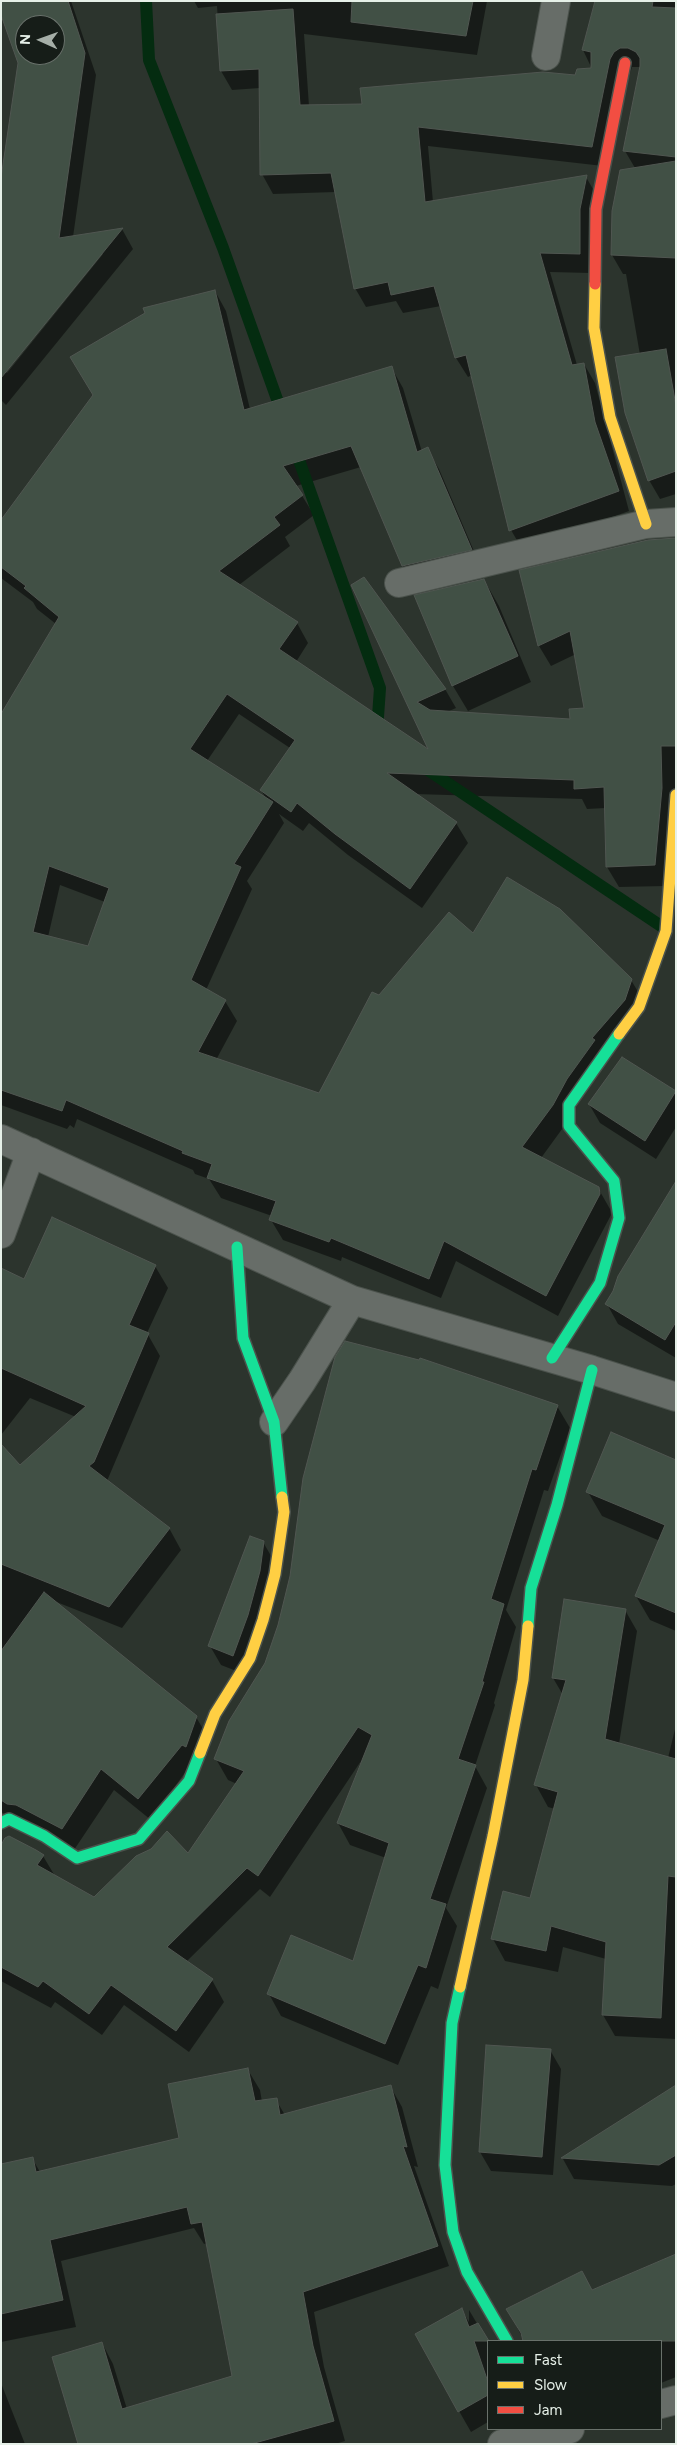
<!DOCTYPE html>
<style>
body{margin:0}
#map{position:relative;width:677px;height:2445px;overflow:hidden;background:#2c342d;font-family:Figtree,sans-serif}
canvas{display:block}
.frame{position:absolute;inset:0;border:2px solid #e6f0e8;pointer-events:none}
.legend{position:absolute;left:487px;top:2340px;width:175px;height:90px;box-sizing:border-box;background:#161d18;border:1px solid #69716b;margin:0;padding:6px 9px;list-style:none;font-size:15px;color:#e6f0e8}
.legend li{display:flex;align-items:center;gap:10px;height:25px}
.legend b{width:25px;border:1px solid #69716b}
.north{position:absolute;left:15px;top:15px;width:50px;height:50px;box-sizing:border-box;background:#161d18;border:1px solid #69716b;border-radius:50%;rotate:272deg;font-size:14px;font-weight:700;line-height:20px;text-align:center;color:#e6f0e8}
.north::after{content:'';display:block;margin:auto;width:18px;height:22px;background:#a5aea7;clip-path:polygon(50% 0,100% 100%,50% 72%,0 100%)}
</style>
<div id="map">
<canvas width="677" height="2445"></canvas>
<div class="frame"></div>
<ul class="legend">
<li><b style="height:6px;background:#16e098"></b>Fast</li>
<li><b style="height:6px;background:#ffcf43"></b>Slow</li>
<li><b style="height:6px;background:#f24e42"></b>Jam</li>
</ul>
<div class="north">N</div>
</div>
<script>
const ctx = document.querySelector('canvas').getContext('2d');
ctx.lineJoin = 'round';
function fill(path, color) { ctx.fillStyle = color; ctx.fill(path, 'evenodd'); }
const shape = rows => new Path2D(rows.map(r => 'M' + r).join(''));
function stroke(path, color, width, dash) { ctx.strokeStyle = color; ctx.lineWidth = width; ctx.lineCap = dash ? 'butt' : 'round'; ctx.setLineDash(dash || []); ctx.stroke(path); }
const shadow = shape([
 [1,1,71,1,96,75,73,237,122,229,133,249,6,405,2,401,1,402,1,187,19,63],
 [25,25,55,25,55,55,25,55],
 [100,254,103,254,7,373,5,372],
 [194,1,487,1,477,55,304,34,309,106,363,105,576,77,592,69,583,50,595,1,676,1,676,494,660,499,649,480,640,355,626,274,623,274,612,255,635,168,625,151,641,67,632,67,603,166,428,146,433,202,586,177,597,196,590,273,550,272,577,365,584,364,595,383,629,511,522,549,511,530,472,375,468,377,456,358,441,306,403,313,396,301,366,307,355,288,336,192,273,194,262,174,260,88,232,90,221,71,217,6,198,8],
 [215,291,226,311,250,409,391,367,403,388,422,452,427,449,439,469,482,570,415,586,403,566,361,467,296,486,314,515,285,537,290,546,239,585,297,623,308,643,296,662,431,752,364,579,445,689,456,708,447,712,571,720,586,709,576,654,551,666,539,646,521,571,676,539,676,805,666,886,619,887,607,867,606,808,587,809,582,799,414,794,456,823,468,843,422,908,348,855,309,823,303,831,279,814,284,823,247,881,252,889,206,990,225,1001,237,1021,216,1060,320,1095,379,997,474,935,631,980,643,1000,565,1125,541,1158,598,1188,610,1209,611,1215,558,1316,456,1261,441,1298,342,1257,341,1261,283,1240,271,1220,272,1216,221,1198,209,1179,195,1174,193,1170,77,1119,74,1128,70,1125,67,1129,1,1105,1,717,56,624,37,609,33,602,1,578,1,522],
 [239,714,290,748,261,790,267,800,207,761],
 [60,885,105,902,89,947,48,937],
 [484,580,499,606,531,682,468,711,453,686,416,596],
 [622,1059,676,1094,676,1127,656,1159,600,1123,589,1104],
 [676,1202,676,1358,618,1324,607,1304],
 [155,1266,168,1288,147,1333,160,1356,107,1481,169,1528,181,1550,122,1628,54,1601,196,1717,209,1739,151,1820,114,1790,74,1850,1,1812,1,1446,20,1466,76,1417,30,1398,1,1435,1,1269,24,1280],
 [557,1406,570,1428,548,1491,544,1490,506,1610,516,1627,494,1703,495,1705,475,1766,487,1788,446,1908,457,1926,438,1989,431,1986,398,2065,281,2016,269,1994,354,1963,386,1858,350,1845,338,1823,361,1761,270,1897,260,1889,186,1962,212,1980,224,2002,189,2052,124,2005,102,2035,55,2002,51,2008,1,1981,1,1848,43,1856,55,1876,95,1898,188,1855,237,1784,228,1780,216,1759],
 [676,1461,676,1631,650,1620,636,1596,660,1541,602,1516,588,1492],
 [263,1542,274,1561,244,1674,221,1665,210,1646],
 [625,1610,637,1631,619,1744,668,1758,676,1725,676,2039,615,2036,603,2015,606,1959,563,1947,558,1972,505,1961,493,1939,531,1899,555,1809,548,1807,536,1785,563,1695,553,1678],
 [550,2050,561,2069,553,2175,491,2171,480,2152],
 [248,2070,260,2090,262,2102,276,2100,285,2115,390,2086,402,2107,418,2167,414,2166,449,2266,314,2312,324,2367,345,2441,335,2444,79,2444,102,2343,113,2364,127,2409,233,2377,207,2243,204,2244,194,2228,61,2261,76,2327,1,2342,1,2165,32,2158,40,2172,180,2139],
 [676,2086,676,2184,672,2186,574,2179,563,2159],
 [676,2255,676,2377,661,2383,661,2341,524,2341,508,2309,592,2291],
 [461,2309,469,2322,469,2310,488,2342,488,2422,471,2432,459,2411],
 [1,2383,25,2444,1,2444]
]);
const stream = shape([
 [146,1,149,60,223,248,283,416],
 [294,446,380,688,377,731],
 [422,766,667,930]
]);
const building = shape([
 [1,1,68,1,85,53,59,238,123,228,1,378,1,178,18,63,1,15,1,1],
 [25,25,55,25,55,55,25,55,25,25],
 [352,1,473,1,466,36,351,22,352,1],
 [595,1,653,1,652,7,676,8,676,157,623,151,640,66,640,58,636,52,628,48,620,48,614,52,610,59,592,147,418,127,425,202,587,175,580,209,580,254,540,253,572,365,584,363,595,422,619,491,509,531,466,355,455,358,434,286,391,295,388,282,354,289,331,173,260,175,259,69,220,71,216,14,293,9,300,105,362,104,360,88,543,72,575,75,577,69,591,68,591,52,582,50,595,1],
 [676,161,676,258,611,255,612,211,620,170,676,161],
 [215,290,244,410,392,366,417,452,428,447,472,550,402,566,351,446,283,466,303,495,274,517,280,525,219,571,298,622,279,649,428,749,351,585,364,577,446,689,417,702,430,710,570,719,569,709,584,708,570,631,538,646,519,570,648,540,676,538,676,746,661,746,662,788,655,865,606,867,604,787,574,789,574,780,387,773,457,822,410,889,335,834,297,803,291,812,260,790,295,740,227,694,190,749,273,802,234,864,241,867,191,980,226,1000,198,1052,319,1093,372,992,379,995,449,912,473,933,507,877,560,909,632,979,625,1000,592,1038,595,1040,567,1079,553,1105,522,1147,599,1187,600,1194,546,1296,444,1241,429,1279,331,1238,329,1242,269,1220,276,1201,207,1178,212,1164,182,1153,183,1151,66,1100,62,1111,1,1090,1,714,59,617,24,588,26,586,1,567,1,520,93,395,70,357,145,313,143,308,215,290],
 [49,866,109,888,88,946,33,932,49,866],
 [666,349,676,406,676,471,648,481,625,413,615,357,666,349],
 [484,579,518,656,452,686,414,595,484,579],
 [622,1057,676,1091,645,1141,588,1104,622,1057],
 [676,1181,676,1322,665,1340,605,1304,613,1291,618,1276,676,1181],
 [52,1217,156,1265,129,1325,149,1333,94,1462,89,1466,170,1528,109,1607,1,1564,1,1444,20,1465,86,1406,1,1368,1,1268,24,1279,52,1217],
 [345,1341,419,1360,420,1358,558,1405,536,1470,532,1469,491,1599,504,1604,482,1682,484,1682,458,1759,476,1765,430,1899,446,1904,426,1968,418,1965,385,2044,267,1994,291,1935,353,1961,389,1843,337,1823,372,1735,358,1727,258,1876,247,1868,167,1947,213,1979,176,2031,111,1985,89,2014,43,1981,38,1987,1,1967,1,1845,5,1838,9,1836,36,1850,44,1855,37,1865,94,1897,136,1856,151,1849,167,1831,188,1853,244,1771,214,1759,229,1721,265,1663,278,1625,290,1576,303,1478,335,1357,345,1341],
 [611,1432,676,1460,676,1613,635,1596,665,1525,586,1492,611,1432],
 [250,1536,264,1541,260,1571,248,1615,233,1656,208,1646,250,1536],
 [44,1592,197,1716,186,1747,182,1745,138,1799,101,1769,62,1829,16,1805,7,1804,1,1800,1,1651,44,1592],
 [564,1599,626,1609,605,1739,676,1759,676,1877,668,1876,661,2018,602,2015,606,1942,551,1926,546,1951,491,1939,503,1891,530,1898,558,1792,534,1785,566,1680,552,1678,564,1599],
 [486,2045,551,2049,542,2157,479,2152,486,2045],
 [248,2068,255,2101,277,2098,280,2115,391,2085,407,2147,403,2146,438,2246,303,2292,313,2346,334,2421,251,2444,78,2444,52,2357,102,2342,122,2409,232,2376,202,2222,191,2224,187,2207,50,2240,63,2300,1,2314,1,2164,33,2157,36,2172,179,2138,168,2084,248,2068],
 [676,2085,676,2155,659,2165,561,2158,676,2085],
 [676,2254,676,2341,523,2341,521,2333,506,2309,582,2271,592,2290,676,2254],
 [462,2308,469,2327,478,2323,489,2341,474,2341,488,2382,488,2395,458,2412,415,2334,462,2308]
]);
const street = shape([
 [546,56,556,1],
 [399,583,646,524,676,522],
 [1,1139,352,1300,592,1370,676,1397],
 [1,1234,31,1152],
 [274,1422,302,1381,352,1300],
 [661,2404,676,2400],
 [502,2444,570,2429]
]);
const fast = shape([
 [237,1247,243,1338,274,1422,282,1497],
 [552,1358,600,1283,619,1218,614,1181,569,1126,569,1105,619,1034],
 [528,1626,531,1588,557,1505,592,1370],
 [1,1823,9,1819,44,1836,77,1858,139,1839,189,1781,200,1753],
 [460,1987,452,2023,445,2165,453,2232,467,2272,507,2341]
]);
const slow = shape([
 [595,284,594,328,610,417,646,524],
 [619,1034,639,1007,666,931,676,795],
 [200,1753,215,1714,250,1658,263,1620,275,1574,284,1512,282,1497],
 [460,1987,493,1836,523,1680,528,1626]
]);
const jam = shape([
 [595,284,596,209,625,63]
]);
fill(shadow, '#0007');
stroke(stream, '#042c10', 12);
fill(building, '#415045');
stroke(building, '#505651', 1);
stroke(street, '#4b524c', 30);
stroke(fast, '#4b524c', 14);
stroke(slow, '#4b524c', 14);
stroke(jam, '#4b524c', 14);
stroke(street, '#676d68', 28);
stroke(fast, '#16e098', 11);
stroke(slow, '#ffcf43', 11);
stroke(jam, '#f24e42', 11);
</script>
